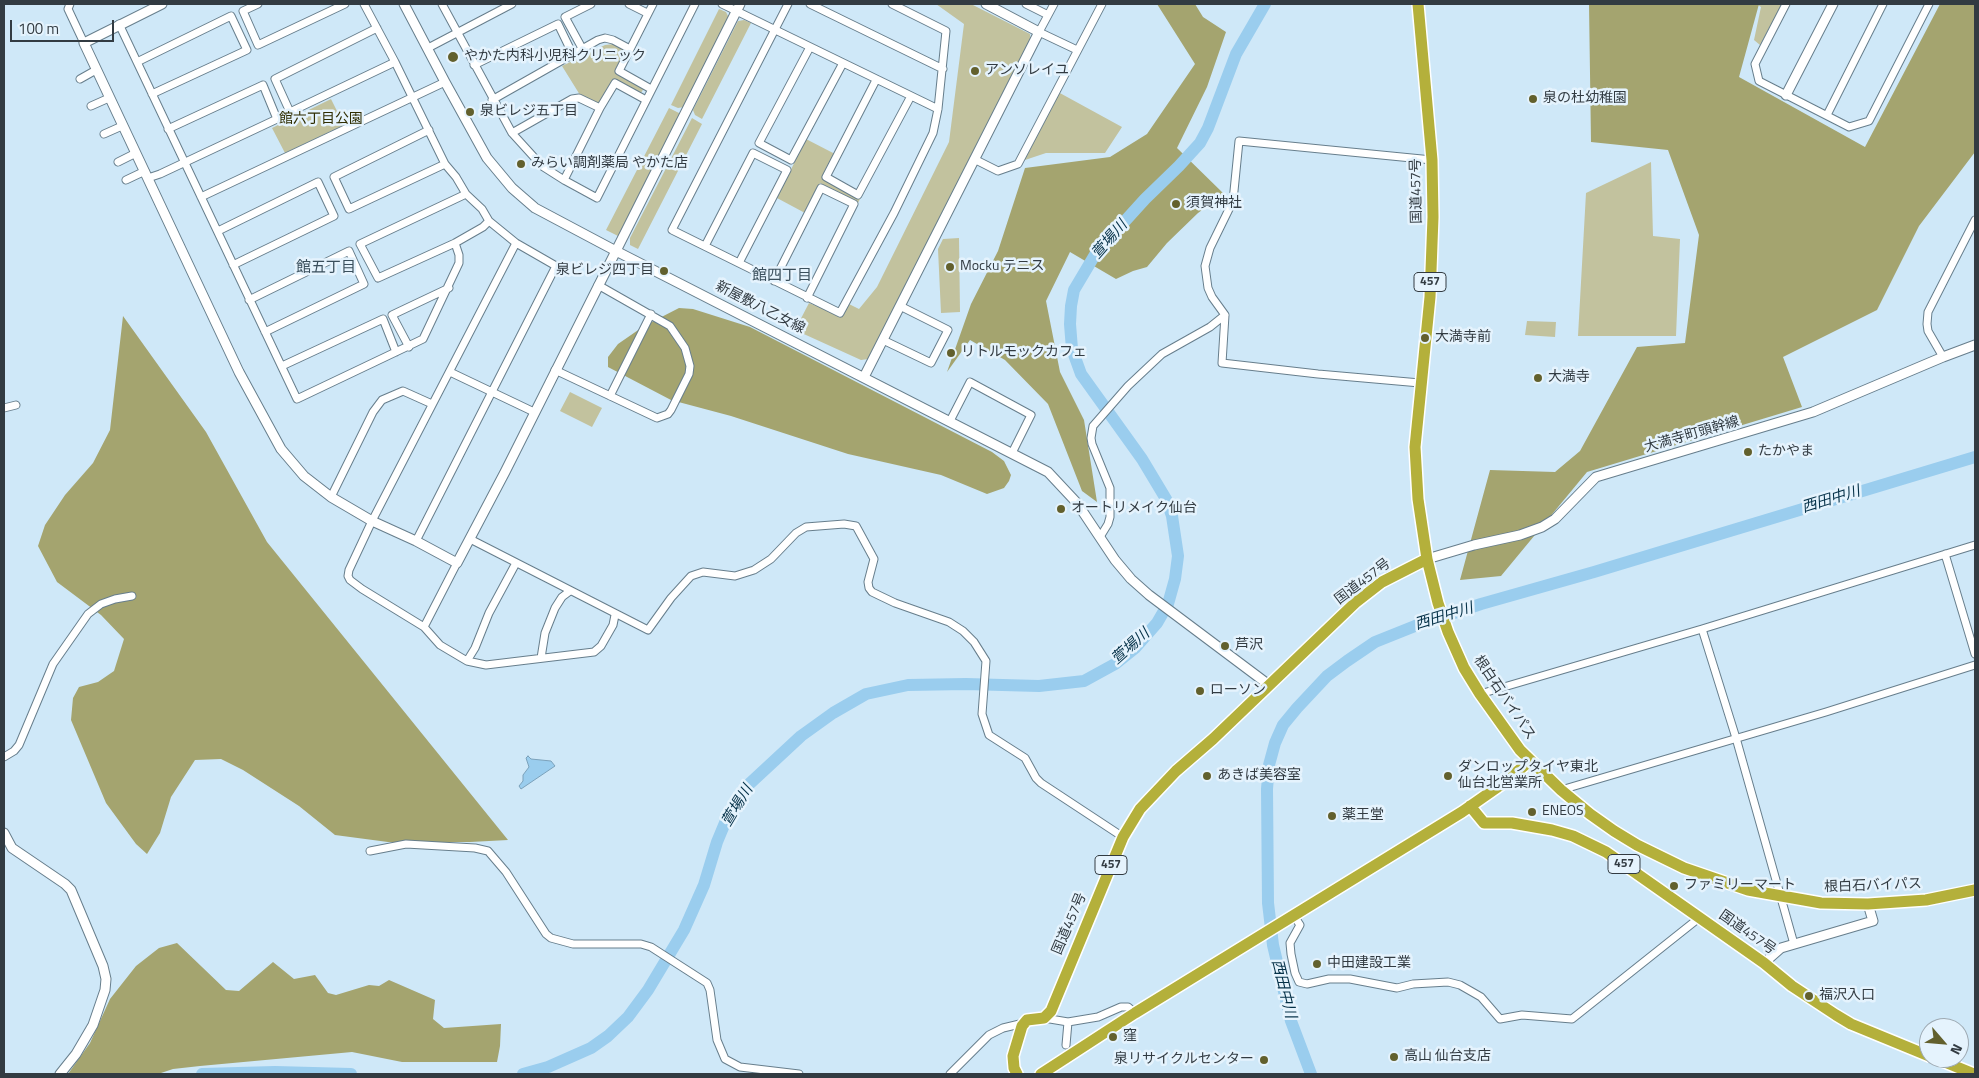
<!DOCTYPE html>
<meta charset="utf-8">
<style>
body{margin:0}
#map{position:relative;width:1979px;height:1078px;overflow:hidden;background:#cfe8f8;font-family:"Titillium Web",sans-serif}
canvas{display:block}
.frame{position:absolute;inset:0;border:5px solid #323b42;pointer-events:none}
.north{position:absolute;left:1919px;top:1018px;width:50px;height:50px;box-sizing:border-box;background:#e5f3fd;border:1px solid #9da9b2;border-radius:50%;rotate:117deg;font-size:14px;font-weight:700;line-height:20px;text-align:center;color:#323b42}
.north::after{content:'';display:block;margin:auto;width:18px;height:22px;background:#62602d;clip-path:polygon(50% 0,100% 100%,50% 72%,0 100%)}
.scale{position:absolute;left:10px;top:20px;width:104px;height:22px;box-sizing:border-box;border:2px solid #323b42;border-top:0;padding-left:6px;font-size:15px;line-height:18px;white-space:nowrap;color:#323b42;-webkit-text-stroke:4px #e5f3fd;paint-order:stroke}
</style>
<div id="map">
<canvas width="1979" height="1078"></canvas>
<div class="frame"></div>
<div class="north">N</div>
<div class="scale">100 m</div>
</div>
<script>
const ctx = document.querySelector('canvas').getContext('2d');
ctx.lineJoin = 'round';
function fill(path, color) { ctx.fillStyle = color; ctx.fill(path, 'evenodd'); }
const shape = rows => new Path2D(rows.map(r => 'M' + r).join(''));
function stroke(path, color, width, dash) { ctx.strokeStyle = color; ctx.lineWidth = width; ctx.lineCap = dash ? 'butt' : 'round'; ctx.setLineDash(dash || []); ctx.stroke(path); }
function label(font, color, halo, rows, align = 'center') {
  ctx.font = font + ' "Titillium Web","Noto Sans JP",sans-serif'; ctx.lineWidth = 5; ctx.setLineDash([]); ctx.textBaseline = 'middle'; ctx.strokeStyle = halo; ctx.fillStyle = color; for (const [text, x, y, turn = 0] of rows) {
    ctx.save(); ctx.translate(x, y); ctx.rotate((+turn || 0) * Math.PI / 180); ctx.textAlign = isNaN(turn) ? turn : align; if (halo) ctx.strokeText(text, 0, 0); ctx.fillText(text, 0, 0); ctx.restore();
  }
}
const green = shape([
 [936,4,971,4,1030,34,1031,42,871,353,868,359,861,360,795,330,809,303,842,316,849,304,859,309,877,287,949,142,964,24],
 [1756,4,1782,4,1760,45,1754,40,1761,7],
 [719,9,726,12,729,18,684,107,678,108,671,105],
 [744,20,751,23,702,119,695,115,693,110,738,21],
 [614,44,625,50,615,72,644,88,641,93,613,79,598,105,580,95,562,66,605,45],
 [1058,92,1122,127,1105,153,1046,153,1022,161],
 [331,99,344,125,285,153,272,128],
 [669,108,679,113,680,117,618,236,606,230],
 [692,118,702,124,638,249,630,245,630,238],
 [806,139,835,154,822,178,861,197,858,203,820,183,805,213,777,198],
 [1651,162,1653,236,1680,239,1676,336,1578,336,1586,193],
 [959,238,960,312,941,313,938,249,943,239],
 [1527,321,1556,322,1555,337,1525,335],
 [570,392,602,408,592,427,560,411]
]);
const forest = shape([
 [1157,4,1195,4,1203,17,1226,32,1207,87,1177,148,1224,194,1198,213,1167,243,1147,267,1133,271,1116,279,1070,252,1046,301,1060,372,1084,420,1097,502,1082,491,1048,404,1005,360,970,340,947,372,971,304,998,251,1025,168,1110,157,1147,134,1195,64],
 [1589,4,1759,4,1739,77,1865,147,1940,4,1975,4,1975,152,1919,226,1877,310,1783,357,1802,407,1587,472,1501,576,1460,580,1490,470,1555,472,1580,451,1637,347,1685,343,1699,235,1668,150,1591,142],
 [679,308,693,309,750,327,992,452,1004,461,1011,475,1009,481,1004,488,987,494,941,475,848,454,731,416,671,400,608,367,608,357,618,344,644,326],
 [123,316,206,432,267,542,508,840,470,842,388,842,335,835,299,806,243,770,221,759,195,760,171,797,160,833,147,854,136,844,106,803,71,720,73,698,79,687,98,682,114,671,124,639,101,615,57,582,38,546,45,525,65,495,93,463,110,430],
 [177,943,226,990,239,991,273,962,294,979,315,975,328,993,336,995,369,985,379,986,389,980,435,1000,433,1019,444,1028,501,1024,500,1046,497,1062,402,1062,352,1052,200,1066,173,1069,158,1074,68,1074,90,1043,110,999,136,966,159,948]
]);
const water = shape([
 [528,756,531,759,551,761,555,766,521,789,519,786,523,781,523,775,529,767,526,758,528,756]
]);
const river = shape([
 [202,1074,275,1072,351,1074],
 [523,1074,548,1067,591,1048,608,1036,628,1017,648,990,684,930,704,885,717,842,727,818,746,787,801,736,833,713,866,694,908,685,966,684,1039,686,1084,681,1115,664,1135,648,1157,623,1168,604,1175,579,1178,556,1172,516,1166,499,1142,459,1081,374,1072,349,1070,324,1071,306,1074,290,1096,253,1145,199,1179,166,1200,143,1208,128,1236,54,1265,4],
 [1311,1074,1291,1021,1273,945,1268,903,1267,789,1269,765,1275,743,1283,725,1297,708,1327,676,1347,661,1375,642,1415,626,1481,604,1594,572,1975,457]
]);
const minor = shape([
 [70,4,68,9,84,43],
 [258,4,243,11,258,45,345,4],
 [364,4,395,62,445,164,456,177,466,194,482,209,489,221,516,243,556,266,416,541],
 [442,4,512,133,542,166,564,180,597,198,695,4],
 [629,4,647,13],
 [722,4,938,109],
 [788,4,672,230,840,313,894,213,933,133,938,109,946,31,892,4],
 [810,4,943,69],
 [1026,4,1048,15],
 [1054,4,1039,32,1077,50],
 [1786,4,1755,64,1759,81,1849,127,1869,121,1929,4],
 [119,24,297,399,423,339,459,263,459,255,455,243],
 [377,28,275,79,290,112,395,62],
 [810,47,759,143,791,160,843,63],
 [428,48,512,4],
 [583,50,565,17,591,4],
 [137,62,231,16,247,50,152,94],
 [474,65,558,24,573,55],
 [80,79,96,70],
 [876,80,826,177,858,195,911,96],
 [651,89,619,71,653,4],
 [492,100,598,40,605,38,613,40,630,49],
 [91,106,109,98],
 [1827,115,1883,4],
 [429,130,334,177,349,209,445,164],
 [512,133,572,99,579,98,600,108],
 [104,134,122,126],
 [974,159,998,171,1018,164,1102,4],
 [118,162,136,153],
 [148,178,160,174,277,119,263,85,168,129],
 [126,180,145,171],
 [564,180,600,108,615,83,646,100],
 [466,194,360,244,378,278,455,243,483,227,489,221],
 [201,197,445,82],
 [218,231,318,182,334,216,233,265],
 [516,243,372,521,349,570,348,576,350,580,362,589,424,627,440,645,467,661,486,665,594,652,601,646,613,625,615,615],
 [705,246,753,153,787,170,739,263],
 [774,281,821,188,854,204,807,298],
 [249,300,349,251,364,284,265,332],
 [883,340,931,363,948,330,900,306],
 [409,347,392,315,449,288],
 [1943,357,1928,331,1927,324,1928,312,1975,220],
 [282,366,383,319,396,352],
 [555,370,657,418,668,414,671,410,689,374,690,366,685,348,670,326,598,285],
 [450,372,534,412],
 [1420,383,1318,374,1222,363,1225,315,1212,297,1208,288,1205,266,1210,248,1233,201,1239,141,1432,160],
 [610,396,651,314],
 [4,408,16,405],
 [950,421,970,382,1031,415,1012,453],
 [331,497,373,412,382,400,403,391,432,404],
 [1100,537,1108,524,1110,517,1110,488,1092,444,1091,438,1093,426,1128,386,1162,354,1210,327,1225,315],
 [470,539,648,630,671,598,691,576,703,572,735,576,754,570,771,559,796,533,806,527,844,524,856,526,874,559,868,582,869,588,872,592,895,603,949,622,963,631,974,642,986,661,982,714,989,735,1025,758,1036,778,1041,783,1123,837],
 [1945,554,1975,654],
 [424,627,457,563],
 [1702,629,1736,738,1794,944],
 [541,658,545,633,555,608,562,597,570,591],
 [467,661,475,648,489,613,516,563],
 [1480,694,1702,629,1975,545],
 [4,757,14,751,19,745,53,664,88,614,101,604,115,599,132,596],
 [1561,790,1826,712,1975,665],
 [370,851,406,844,475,848,488,851,506,872,546,934,551,938,573,944,641,944,651,947,707,983,710,990,717,1040,725,1059,740,1067,799,1074],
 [1294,916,1300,925,1290,943,1291,954,1295,973,1299,982,1307,984,1329,979,1350,979,1397,988,1413,984,1448,982,1460,985,1481,997,1500,1019,1522,1015,1572,1019,1699,918],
 [1044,1018,1068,1022,1098,1017,1121,1007,1128,1007,1135,1013],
 [1066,1045,1068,1022],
 [950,1074,989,1035,1003,1028,1024,1023]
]);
const tertiary = shape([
 [162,4,84,43,239,372,281,449,304,476,331,497,372,521,416,541,457,563,505,472,740,4],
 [404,4,445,82,487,158,512,188,535,208,616,251,1048,472,1077,503,1115,560,1131,579,1149,595,1269,685],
 [1786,95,1833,4],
 [864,377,1039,32,986,4],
 [1427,559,1474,545,1520,535,1542,527,1555,519,1596,477,1813,412,1943,357,1975,345],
 [4,833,12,848,65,884,71,890,103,966,106,979,105,990,93,1025,76,1054,60,1074],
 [1764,963,1781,948,1873,921,1868,904]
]);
const trunk = shape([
 [1418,4,1432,160,1433,217,1430,297,1415,447,1418,499,1427,559,1438,603,1448,632,1464,668,1480,694,1520,750,1561,790,1590,814,1614,831,1637,845,1684,868,1748,890,1821,903,1868,904,1926,900,1975,890],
 [1470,806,1484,823,1512,823,1552,830,1573,836,1606,852,1764,963,1792,986,1836,1015,1851,1024,1929,1056],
 [1935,1058,1974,1074],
 [1017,1074,1014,1068,1013,1056,1022,1026,1027,1020,1044,1018,1051,1011,1123,837,1140,809,1176,771,1213,739,1355,603,1382,582,1427,559],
 [1041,1074,1135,1013,1462,812,1502,784,1530,761]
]);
const markers = [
 [453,57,6,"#62602d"],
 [975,71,5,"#62602d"],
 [1533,99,5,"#62602d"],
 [470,112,5,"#62602d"],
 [521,164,5,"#62602d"],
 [1176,204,5,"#62602d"],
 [950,267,5,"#62602d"],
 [664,271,5,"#62602d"],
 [1425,338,5,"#62602d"],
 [951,353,5,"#62602d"],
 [1538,378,5,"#62602d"],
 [1748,452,5,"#62602d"],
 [1061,509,5,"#62602d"],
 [1225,646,5,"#62602d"],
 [1200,691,5,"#62602d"],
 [1207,776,5,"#62602d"],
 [1448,776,5,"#62602d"],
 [1532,812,5,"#62602d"],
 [1332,816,5,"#62602d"],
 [1674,886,5,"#62602d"],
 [1317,964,5,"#62602d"],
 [1809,996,5,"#62602d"],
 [1113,1037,5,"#62602d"],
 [1394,1057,5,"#62602d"],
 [1264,1060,5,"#62602d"]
];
const shields = [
 [1430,282,32],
 [1624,864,32],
 [1111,865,32]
];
const shieldNames = [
 ["457",1430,282],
 ["457",1624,864],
 ["457",1111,865]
];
const poiNames = [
 ["やかた内科小児科クリニック",464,57],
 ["アンソレイユ",985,71],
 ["泉の杜幼稚園",1543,99],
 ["泉ビレジ五丁目",480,112],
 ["みらい調剤薬局 やかた店",531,164],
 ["須賀神社",1186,204],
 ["Mocku テニス",960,267],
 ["泉ビレジ四丁目",654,271,"right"],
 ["大満寺前",1435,338],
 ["リトルモックカフェ",961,353],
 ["大満寺",1548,378],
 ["たかやま",1758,452],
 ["オートリメイク仙台",1071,509],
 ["芦沢",1235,646],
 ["ローソン",1210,691],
 ["ダンロップタイヤ東北",1458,768],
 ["仙台北営業所",1458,784],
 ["あきば美容室",1217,776],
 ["ENEOS",1542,812],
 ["薬王堂",1342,816],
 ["ファミリーマート",1684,886],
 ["中田建設工業",1327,964],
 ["福沢入口",1819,996],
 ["窪",1123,1037],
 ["高山 仙台支店",1404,1057],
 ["泉リサイクルセンター",1254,1060,"right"]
];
const parkNames = [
 ["館六丁目公園",321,120]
];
const streetNames = [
 ["国道457号",1417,191,-91],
 ["新屋敷八乙女線",760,308,27],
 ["大満寺町頭幹線",1692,435,-16],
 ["国道457号",1363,582,-37],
 ["根白石バイパス",1504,698,56],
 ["根白石バイパス",1873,886,-2],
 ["国道457号",1070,924,-67],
 ["国道457号",1747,933,35]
];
const waterNames = [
 ["萱場川",1110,240,-49],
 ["西田中川",1831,500,-17],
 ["西田中川",1444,617,-17],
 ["萱場川",1131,647,-42],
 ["萱場川",738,806,-59],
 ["西田中川",1283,989,76]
];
const neighbourhoodNames = [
 ["館五丁目",326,268],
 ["館四丁目",782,276]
];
fill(green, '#c2c29e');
fill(forest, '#a4a46f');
fill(water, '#9acdee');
stroke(water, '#7ba1ba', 1);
stroke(river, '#9acdee', 12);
stroke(minor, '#677e8c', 9);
stroke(tertiary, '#677e8c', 11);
stroke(trunk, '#fff', 14);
stroke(minor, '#fff', 7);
stroke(tertiary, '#fff', 9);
stroke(trunk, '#b4b03b', 11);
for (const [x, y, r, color] of markers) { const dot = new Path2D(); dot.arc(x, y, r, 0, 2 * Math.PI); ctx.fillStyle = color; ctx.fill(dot); stroke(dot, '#e5f3fd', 2); }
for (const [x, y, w] of shields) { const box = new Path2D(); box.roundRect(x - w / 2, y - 9.5, w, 19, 4); ctx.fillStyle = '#e5f3fd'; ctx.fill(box); stroke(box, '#323b42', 1); }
label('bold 12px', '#323b42', null, shieldNames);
label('14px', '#323b42', '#e5f3fd', poiNames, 'left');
label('14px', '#2f2d01', '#e5f3fd', parkNames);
label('14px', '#323b42', '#e5f3fd', streetNames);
label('italic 15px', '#053148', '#e5f3fd', waterNames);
label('15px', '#3a4f5c', '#e5f3fd', neighbourhoodNames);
</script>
